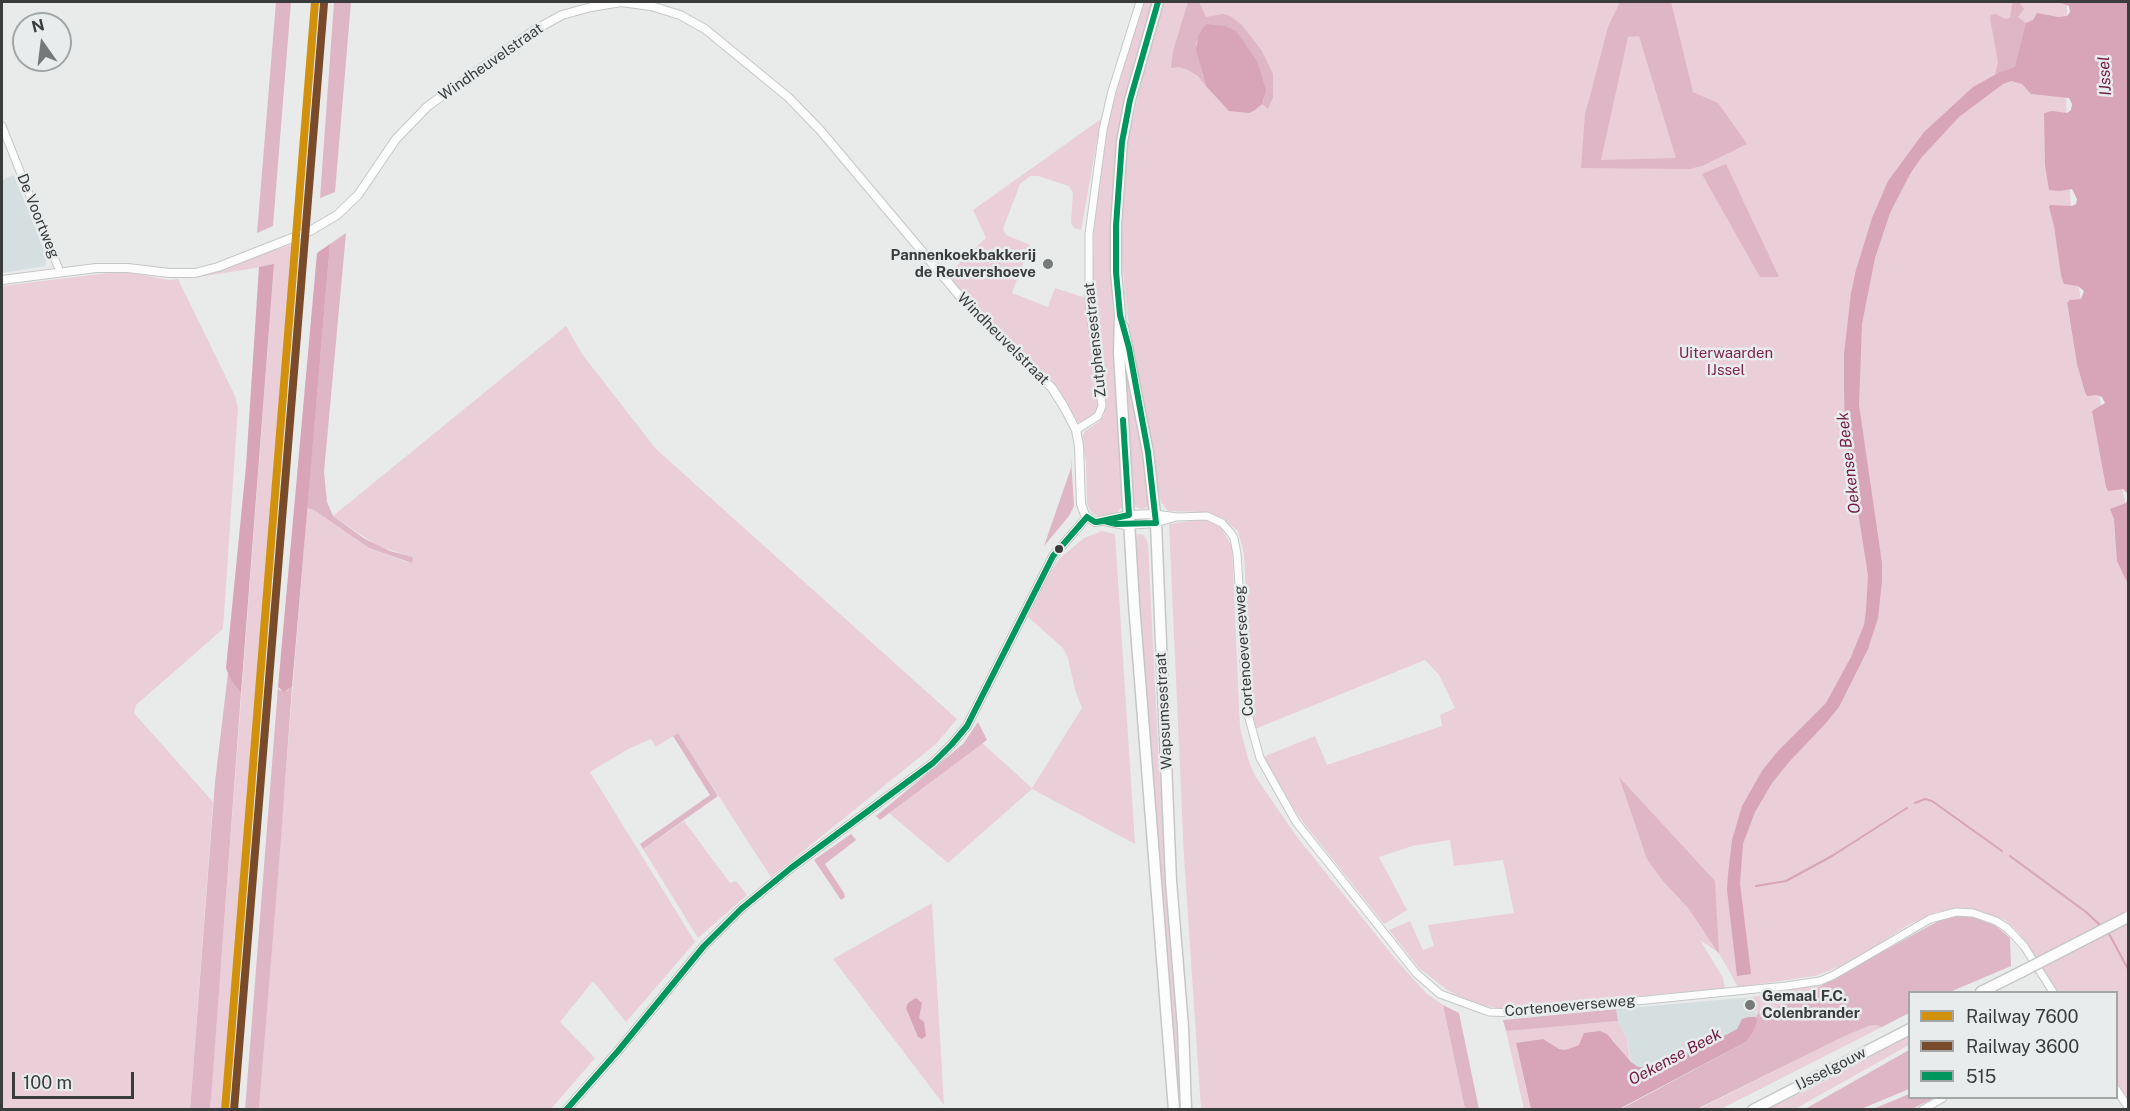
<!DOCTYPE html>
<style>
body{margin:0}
#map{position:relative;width:2130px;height:1111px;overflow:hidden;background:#e9ebeb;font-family:"Public Sans",sans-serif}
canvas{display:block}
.frame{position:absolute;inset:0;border:3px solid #3a3c3c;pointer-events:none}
.legend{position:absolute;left:1908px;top:991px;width:210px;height:108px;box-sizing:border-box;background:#e8ecec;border:2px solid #a2a6a6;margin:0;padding:8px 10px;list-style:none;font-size:18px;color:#3a3c3c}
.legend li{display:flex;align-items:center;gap:12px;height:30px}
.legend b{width:30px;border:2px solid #a2a6a6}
.north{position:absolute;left:12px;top:12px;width:60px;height:60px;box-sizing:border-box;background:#e8ecec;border:2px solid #a2a6a6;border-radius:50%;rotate:346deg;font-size:16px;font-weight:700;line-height:24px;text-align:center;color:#3a3c3c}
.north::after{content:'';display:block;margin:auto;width:21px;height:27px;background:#777979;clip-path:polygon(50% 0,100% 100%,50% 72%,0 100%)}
.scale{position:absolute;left:12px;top:1072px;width:122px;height:27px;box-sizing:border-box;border:3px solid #3a3c3c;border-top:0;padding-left:8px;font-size:18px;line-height:21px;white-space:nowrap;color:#3a3c3c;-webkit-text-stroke:4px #e8ecec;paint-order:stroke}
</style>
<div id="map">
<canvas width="2130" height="1111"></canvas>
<div class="frame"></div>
<ul class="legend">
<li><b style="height:8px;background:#d1910c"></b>Railway 7600</li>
<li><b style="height:8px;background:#7a4b2a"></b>Railway 3600</li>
<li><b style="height:8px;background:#00965e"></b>515</li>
</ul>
<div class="north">N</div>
<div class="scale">100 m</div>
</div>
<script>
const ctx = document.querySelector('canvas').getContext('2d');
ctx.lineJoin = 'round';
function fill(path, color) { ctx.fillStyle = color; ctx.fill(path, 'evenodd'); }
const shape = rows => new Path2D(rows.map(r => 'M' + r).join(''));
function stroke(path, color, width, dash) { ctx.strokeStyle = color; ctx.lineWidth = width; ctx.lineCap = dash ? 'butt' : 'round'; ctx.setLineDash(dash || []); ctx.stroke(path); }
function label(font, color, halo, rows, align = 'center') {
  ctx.font = font + ' "Public Sans",sans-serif'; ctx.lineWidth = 5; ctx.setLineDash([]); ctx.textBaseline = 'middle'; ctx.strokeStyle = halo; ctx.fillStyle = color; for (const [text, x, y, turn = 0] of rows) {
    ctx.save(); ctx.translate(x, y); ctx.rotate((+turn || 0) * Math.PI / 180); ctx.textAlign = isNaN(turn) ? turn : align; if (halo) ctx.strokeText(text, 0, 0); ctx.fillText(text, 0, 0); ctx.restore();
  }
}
const built = shape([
 [14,175,47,258,45,266,2,273,2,180],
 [1753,997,1757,1020,1664,1066,1647,1068,1638,1067,1631,1062,1627,1040,1618,1021,1616,1009]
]);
const green = shape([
 [1143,2,1153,2,1134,62,1127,91,1117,143,1111,210,1112,303,1120,407,1124,504,1116,514,1100,517,1091,512,1087,504,1086,463,1082,437,1085,431,1100,421,1104,415,1106,402,1092,284,1095,208,1110,114],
 [1163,2,2067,2,2066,99,2070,194,2079,289,2100,400,2128,513,2128,1105,2117,1086,2116,992,2058,992,2018,932,2005,920,1970,908,1937,912,1910,924,1848,963,1815,976,1738,987,1719,953,1700,940,1723,978,1725,988,1503,1009,1485,1006,1462,998,1447,990,1419,968,1389,930,1410,921,1423,950,1434,946,1428,925,1514,913,1503,860,1454,866,1450,840,1412,846,1379,857,1407,910,1384,924,1303,822,1274,780,1263,757,1315,736,1327,765,1442,726,1440,715,1455,708,1439,675,1425,660,1255,729,1252,713,1244,554,1238,531,1222,518,1203,512,1168,511,1161,502,1127,312,1121,249,1125,164,1129,137,1151,39],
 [1101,119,1081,230,1074,228,1071,223,1073,193,1069,186,1038,176,1030,176,1020,184,1003,229,1006,235,1030,245,1012,293,1048,307,1055,288,1086,298,1090,338,1100,400,1097,410,1092,415,1084,422,1078,422,1063,397,1005,339,947,275,986,238,973,210],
 [293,244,223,1110,210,1109,274,265,192,278],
 [108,273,131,273,169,280,178,279,235,396,238,408,223,629,136,705,134,713,213,802,190,1109,2,1109,2,286],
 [566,326,582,354,656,449,957,719,936,744,771,877,678,733,656,747,651,739,628,749,590,772,695,942,626,1022,593,981,560,1022,595,1058,551,1109,259,1110,307,508,314,510,369,548,407,562,413,557,378,546,333,516],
 [1124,352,1143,449,1150,505,1143,509,1138,508,1133,504],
 [1197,520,1209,521,1220,527,1232,546,1240,728,1249,762,1255,776,1297,837,1398,962,1427,994,1443,1005,1465,1109,1201,1109,1184,857,1169,524],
 [1102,531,1115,534,1135,844,1032,789,948,863,889,813,982,743,1032,788,1082,708,1075,690,1068,658,1063,648,1028,617,1049,574,1060,558,1084,538],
 [1140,534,1144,535,1148,543,1158,745,1182,1109,1177,1109,1134,545,1137,535],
 [684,821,730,883,736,881,747,895,698,938,643,849],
 [932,903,944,1105,833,959],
 [1827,982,1770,1010,1757,1014,1757,1011,1754,1011,1753,997],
 [1618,1021,1627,1040,1630,1062,1612,1039,1579,1045,1565,1050,1559,1049,1542,1039,1516,1044,1531,1109,1524,1109,1506,1031],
 [1878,1025,1882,1027,1721,1109,1697,1110,1847,1035,1869,1026],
 [1909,1036,1909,1045,1795,1109,1765,1110,1810,1089]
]);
const forest = shape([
 [276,2,291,2,273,226,257,233],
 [334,2,351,2,335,192,320,198],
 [1188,2,1199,2,1206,17,1223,14,1230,16,1241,24,1262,51,1273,74,1273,97,1268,109,1262,104,1264,99,1202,29,1196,43,1202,74,1206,86,1198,76,1186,69,1179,67,1171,68,1173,51],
 [1620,2,1671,2,1693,92,1718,103,1747,144,1702,166,1689,169,1581,168,1585,114,1590,96,1608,27],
 [1639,36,1676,158,1601,160,1628,37],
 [2014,2,2019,2,2024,9,2018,17,2026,23,2021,48,2015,67,1995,74,1998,62,1990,18,1991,15,1996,14,2005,19,2010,18,2012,4],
 [1726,164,1779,277,1760,277,1702,174],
 [346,233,324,472,327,502,333,516,365,539,390,551,413,557,412,563,369,548,314,510,307,508,330,244],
 [1071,458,1074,506,1069,516,1044,546,1071,468],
 [228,673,231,681,241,693,212,1087,210,1109,190,1110,215,782],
 [278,687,279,690,287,691,292,687,281,839,259,1109,245,1110],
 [978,722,987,740,880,820,876,816,963,744],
 [678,733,718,796,643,849,640,844,710,795,673,736],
 [1619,777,1715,881,1719,954,1689,909,1663,881,1647,859],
 [851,834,856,840,825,864,844,893,845,897,841,900,814,860],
 [1957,916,1976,918,1996,926,2010,938,2011,966,1950,992,1910,992,1909,1013,1882,1027,1877,1025,1869,1026,1847,1035,1697,1109,1619,1110,1746,1042,1754,1031,1757,1014,1770,1010,1817,988,1940,920],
 [1443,1005,1459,1013,1479,1109,1465,1109],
 [1616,1009,1618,1021,1519,1030,1506,1031,1503,1020],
 [1909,1050,1909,1089,1861,1109,1805,1109],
 [1909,1094,1910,1098,1934,1098,1912,1109,1873,1109]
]);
const water = shape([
 [2059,2,2128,2,2128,584,2117,561,2114,519,2110,509,2126,503,2128,498,2127,493,2123,489,2108,491,2106,487,2092,411,2105,403,2102,397,2097,395,2087,396,2085,392,2077,364,2068,307,2067,303,2070,300,2081,299,2084,291,2078,286,2064,284,2061,275,2054,226,2049,207,2050,205,2072,206,2076,204,2077,199,2072,189,2060,191,2049,190,2045,165,2044,113,2052,111,2067,113,2071,110,2072,104,2069,98,2031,94,2022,84,2011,81,2003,84,1959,117,1921,158,1910,174,1890,213,1875,258,1862,324,1859,405,1882,563,1882,581,1878,618,1868,649,1839,707,1826,723,1789,762,1772,783,1755,812,1743,844,1740,883,1751,974,1737,976,1727,890,1728,875,1732,840,1742,806,1762,771,1777,752,1826,703,1851,657,1864,625,1866,611,1868,575,1845,429,1844,389,1844,354,1851,293,1856,270,1872,218,1888,181,1924,132,1973,87,2000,72,2015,67,2026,23,2033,20,2037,13,2058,17,2067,16,2070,12,2069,6],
 [1207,24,1225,26,1236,31,1257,61,1266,90,1262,104,1255,110,1249,113,1229,111,1206,86,1196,50,1198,37,1202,29],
 [330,244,292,687,284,692,278,687,317,253],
 [274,264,241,693,231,681,226,668,246,466,259,267],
 [916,998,922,1003,919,1018,924,1022,926,1036,922,1039,918,1037,906,1008,908,1003],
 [1748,1017,1756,1017,1757,1020,1754,1031,1746,1042,1619,1109,1531,1109,1516,1043,1543,1039,1559,1049,1565,1050,1579,1045,1584,1033,1600,1031,1607,1034,1631,1062,1638,1067,1656,1068,1728,1034,1737,1029,1742,1019]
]);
const stream = shape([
 [1915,803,1925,799,1932,801,2002,851],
 [2010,856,2086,912,2101,926],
 [1756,886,1786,881,1832,856,1907,808],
 [2108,932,2128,969]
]);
const minor = shape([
 [2,126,60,272],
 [1076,430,1098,416,1102,406,1089,300,1089,234,1103,130,1112,91,1140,2],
 [1155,514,1177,517,1207,516,1222,523,1230,532,1234,538,1237,554,1247,711,1260,758,1296,822,1416,973,1440,994,1489,1012,1517,1013,1786,986,1820,981,1834,975,1930,919,1956,912,1973,913,1996,921,2007,928,2024,946,2053,992],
 [1156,523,1176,517],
 [2116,1089,2128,1107],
 [1922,1110,1943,1098]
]);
const tertiary = shape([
 [2,280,96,268,128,268,169,273,195,273,218,267,310,231,337,215,358,195,396,139,428,106,533,31,562,15,591,7,621,2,651,6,680,15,705,29,788,97,820,130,963,300,1052,388,1064,407,1076,430,1079,446,1081,504,1085,515,1095,522,1129,515,1155,514],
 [1104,521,1125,525,1156,523],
 [566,1110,618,1051,704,946,741,909,791,868,933,763,952,744,967,726,1053,556,1087,517]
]);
const primary = shape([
 [1158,2,1130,100,1122,142,1116,226,1116,272,1120,315,1119,353,1134,604,1174,1110],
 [1123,327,1148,452,1156,523,1171,881,1183,1027,1186,1110],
 [1981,992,2021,972],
 [1753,1110,1910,1029]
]);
const primaryBridge = shape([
 [2021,972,2128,917]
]);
const bus1 = shape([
 [1087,517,1095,522,1104,521,1116,524,1156,523,1148,452,1129,348,1120,315,1116,272,1116,226,1122,142,1130,100,1158,2],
 [1097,522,1129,515,1123,420],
 [566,1110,618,1051,704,946,741,909,791,868,933,763,952,744,967,726,1053,556,1087,517]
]);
const rail1 = shape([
 [225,1110,315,2]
]);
const rail2 = shape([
 [234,1110,324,3]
]);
const markers = [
 [1048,264,6,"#777979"],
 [1059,549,5,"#3a3c3c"],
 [1750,1005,6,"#777979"]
];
const streetNames = [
 ["Windheuvelstraat",491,62,-35],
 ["De Voortweg",38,216,68],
 ["Windheuvelstraat",1003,339,45],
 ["Zutphensestraat",1095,340,-96],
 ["Cortenoeverseweg",1244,651,-94],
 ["Wapsumsestraat",1164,711,-93],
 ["Cortenoeverseweg",1570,1006,-5],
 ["IJsselgouw",1831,1069,-27]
];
const poiNames = [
 ["Pannenkoekbakkerij",1036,255],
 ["de Reuvershoeve",1036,272],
 ["Gemaal F.C.",1762,996,"left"],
 ["Colenbrander",1762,1013,"left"]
];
const parkNames = [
 ["Uiterwaarden",1726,353],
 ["IJssel",1726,370]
];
const waterNames = [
 ["IJssel",2105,76,-93],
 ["Oekense Beek",1849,463,-97],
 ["Oekense Beek",1675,1057,-28]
];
fill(built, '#d6dfdf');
fill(green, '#eaced8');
fill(forest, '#dfb6c5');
fill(water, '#d8a4b8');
stroke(stream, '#d8a4b8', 2);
stroke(minor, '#c5c7c7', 9);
stroke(tertiary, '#c5c7c7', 10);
stroke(primary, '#c5c7c7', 13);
stroke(minor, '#fcfcfc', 7);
stroke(tertiary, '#fcfcfc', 8);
stroke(primary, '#fcfcfc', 10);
stroke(primaryBridge, '#c5c7c7', 13, []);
stroke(primaryBridge, '#fcfcfc', 10);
stroke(bus1, '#00965e', 6);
stroke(rail1, '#d1910c', 8);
stroke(rail2, '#7a4b2a', 8);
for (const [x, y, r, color] of markers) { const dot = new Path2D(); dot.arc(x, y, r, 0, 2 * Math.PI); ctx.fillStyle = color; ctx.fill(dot); stroke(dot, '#e8ecec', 2); }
label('15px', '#3a3c3c', '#e8ecec', streetNames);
label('bold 15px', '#3a3c3c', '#e8ecec', poiNames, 'right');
label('15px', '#7c234c', '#e8ecec', parkNames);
label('italic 16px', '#721944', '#e8ecec', waterNames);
</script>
